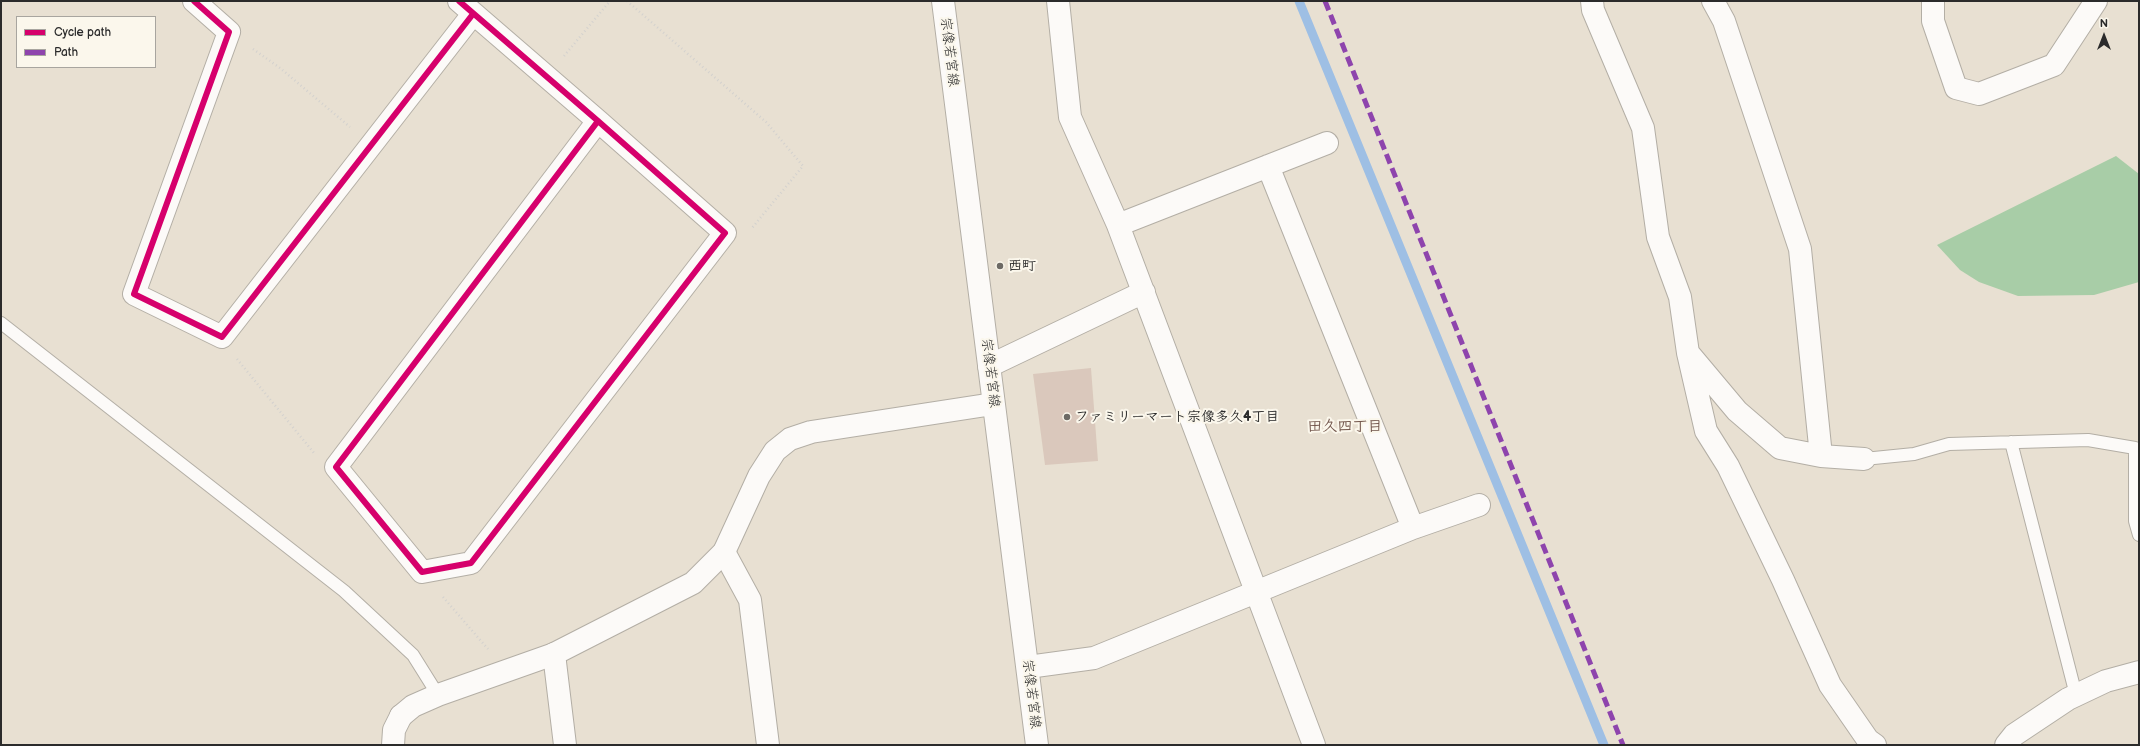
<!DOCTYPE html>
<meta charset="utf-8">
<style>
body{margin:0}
#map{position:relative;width:2140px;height:746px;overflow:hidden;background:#e8e0d2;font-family:"Balsamiq Sans",sans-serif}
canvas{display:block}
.frame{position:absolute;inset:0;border:2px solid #2b2b2b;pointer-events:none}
.legend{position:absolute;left:16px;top:16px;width:140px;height:52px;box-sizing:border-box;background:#fbf7ec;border:1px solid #a8a59f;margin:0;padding:5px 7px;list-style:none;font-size:12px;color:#2b2b2b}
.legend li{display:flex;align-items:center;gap:8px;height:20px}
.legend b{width:20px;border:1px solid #a8a59f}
.north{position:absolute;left:2084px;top:16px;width:40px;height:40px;-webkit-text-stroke:3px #fbf7ec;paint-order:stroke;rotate:0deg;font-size:11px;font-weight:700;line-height:16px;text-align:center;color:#2b2b2b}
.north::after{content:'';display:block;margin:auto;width:14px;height:18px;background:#2b2b2b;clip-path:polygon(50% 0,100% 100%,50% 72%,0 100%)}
</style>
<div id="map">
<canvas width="2140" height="746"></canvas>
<div class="frame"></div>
<ul class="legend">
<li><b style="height:5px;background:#d6006c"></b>Cycle path</li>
<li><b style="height:5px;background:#8e44ad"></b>Path</li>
</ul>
<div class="north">N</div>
</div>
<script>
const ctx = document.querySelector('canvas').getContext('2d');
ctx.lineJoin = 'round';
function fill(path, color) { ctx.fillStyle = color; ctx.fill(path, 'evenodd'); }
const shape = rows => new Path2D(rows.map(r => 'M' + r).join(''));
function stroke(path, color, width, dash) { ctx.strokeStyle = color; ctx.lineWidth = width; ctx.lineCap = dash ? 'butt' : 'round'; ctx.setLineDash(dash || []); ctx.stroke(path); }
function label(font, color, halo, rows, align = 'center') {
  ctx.font = font + ' "Balsamiq Sans","Klee One",sans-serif'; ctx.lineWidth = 4; ctx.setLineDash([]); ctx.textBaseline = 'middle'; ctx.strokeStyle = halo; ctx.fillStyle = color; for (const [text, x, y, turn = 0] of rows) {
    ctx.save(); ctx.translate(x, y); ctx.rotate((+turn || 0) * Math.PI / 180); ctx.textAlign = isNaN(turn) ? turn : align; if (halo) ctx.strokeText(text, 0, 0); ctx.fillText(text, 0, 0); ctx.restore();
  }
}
const forest = shape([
 [2116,156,2139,174,2139,282,2094,295,2018,296,1979,282,1960,270,1937,245]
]);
const stream = shape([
 [1299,1,1604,745]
]);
const building = shape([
 [1091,368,1098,461,1045,465,1033,374]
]);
const path = shape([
 [627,1,766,122,803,166,752,228],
 [253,49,280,68,350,127],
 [564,56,610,1],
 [237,359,314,453],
 [443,597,488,649]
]);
const lane = shape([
 [1,323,344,591,413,655,438,695],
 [2011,442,2076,695],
 [1864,459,1914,454,1949,444,2088,440,2135,448,2135,521,2139,535]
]);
const street = shape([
 [194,1,229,32,134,294,222,337,473,14],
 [459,1,598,121,725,233,471,563,422,572,336,467,598,121],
 [1058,1,1070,117,1118,225,1314,745],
 [1592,1,1593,10,1643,128,1658,237,1680,297,1688,353,1706,431,1728,466,1783,580,1830,685,1868,740,1875,745],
 [1713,1,1724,21,1800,249,1821,456],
 [1933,1,1933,21,1956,88,1979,94,2054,65,2096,1],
 [1118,225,1327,143],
 [1690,355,1737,411,1780,448,1821,456,1864,459],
 [989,366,1144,292],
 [1413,528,1479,505],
 [724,552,750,600,768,745],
 [554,654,565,745],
 [1028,667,1094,658,1413,528,1268,166],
 [393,745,394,730,401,716],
 [2006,745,2014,735,2068,699,2106,681,2139,672]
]);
const secondary = shape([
 [943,1,1037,745],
 [401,716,413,706,438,695,554,654,693,583,724,552,759,476,775,451,790,439,811,432,993,404]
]);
const quiet = shape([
 [1325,1,1623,745]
]);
const cycleway = shape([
 [194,1,229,32,134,294,222,337,473,14],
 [459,1,598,121,725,233,471,563,422,572,336,467,598,121]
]);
const markers = [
 [1000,266,4,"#6d6a65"],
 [1067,417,4,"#6d6a65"]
];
const streetNames = [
 ["宗像若宮線",949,52,83],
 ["宗像若宮線",990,373,83],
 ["宗像若宮線",1031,694,83]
];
const poiNames = [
 ["西町",1008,266],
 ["ファミリーマート宗像多久4丁目",1075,417]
];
const neighbourhoodNames = [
 ["田久四丁目",1345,427]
];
fill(forest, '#a8cda7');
stroke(stream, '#9ebfe4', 9);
fill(building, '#dac8bc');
stroke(lane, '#b3aea5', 14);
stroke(street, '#b3aea5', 24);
stroke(secondary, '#b3aea5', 24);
stroke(path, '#d3d1ce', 2.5, [1, 3]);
stroke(lane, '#fcfaf8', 12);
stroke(street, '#fcfaf8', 22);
stroke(secondary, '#fcfaf8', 22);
stroke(quiet, '#8e44ad', 5, [10, 5]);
stroke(cycleway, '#d6006c', 6);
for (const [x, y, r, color] of markers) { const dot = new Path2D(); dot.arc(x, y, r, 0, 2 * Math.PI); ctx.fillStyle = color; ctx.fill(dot); stroke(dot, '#fbf7ec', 1.5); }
label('14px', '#2b2b2b', '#fbf7ec', streetNames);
label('bold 14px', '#2b2b2b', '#fbf7ec', poiNames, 'left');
label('bold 15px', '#73574d', '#fbf7ec', neighbourhoodNames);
</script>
